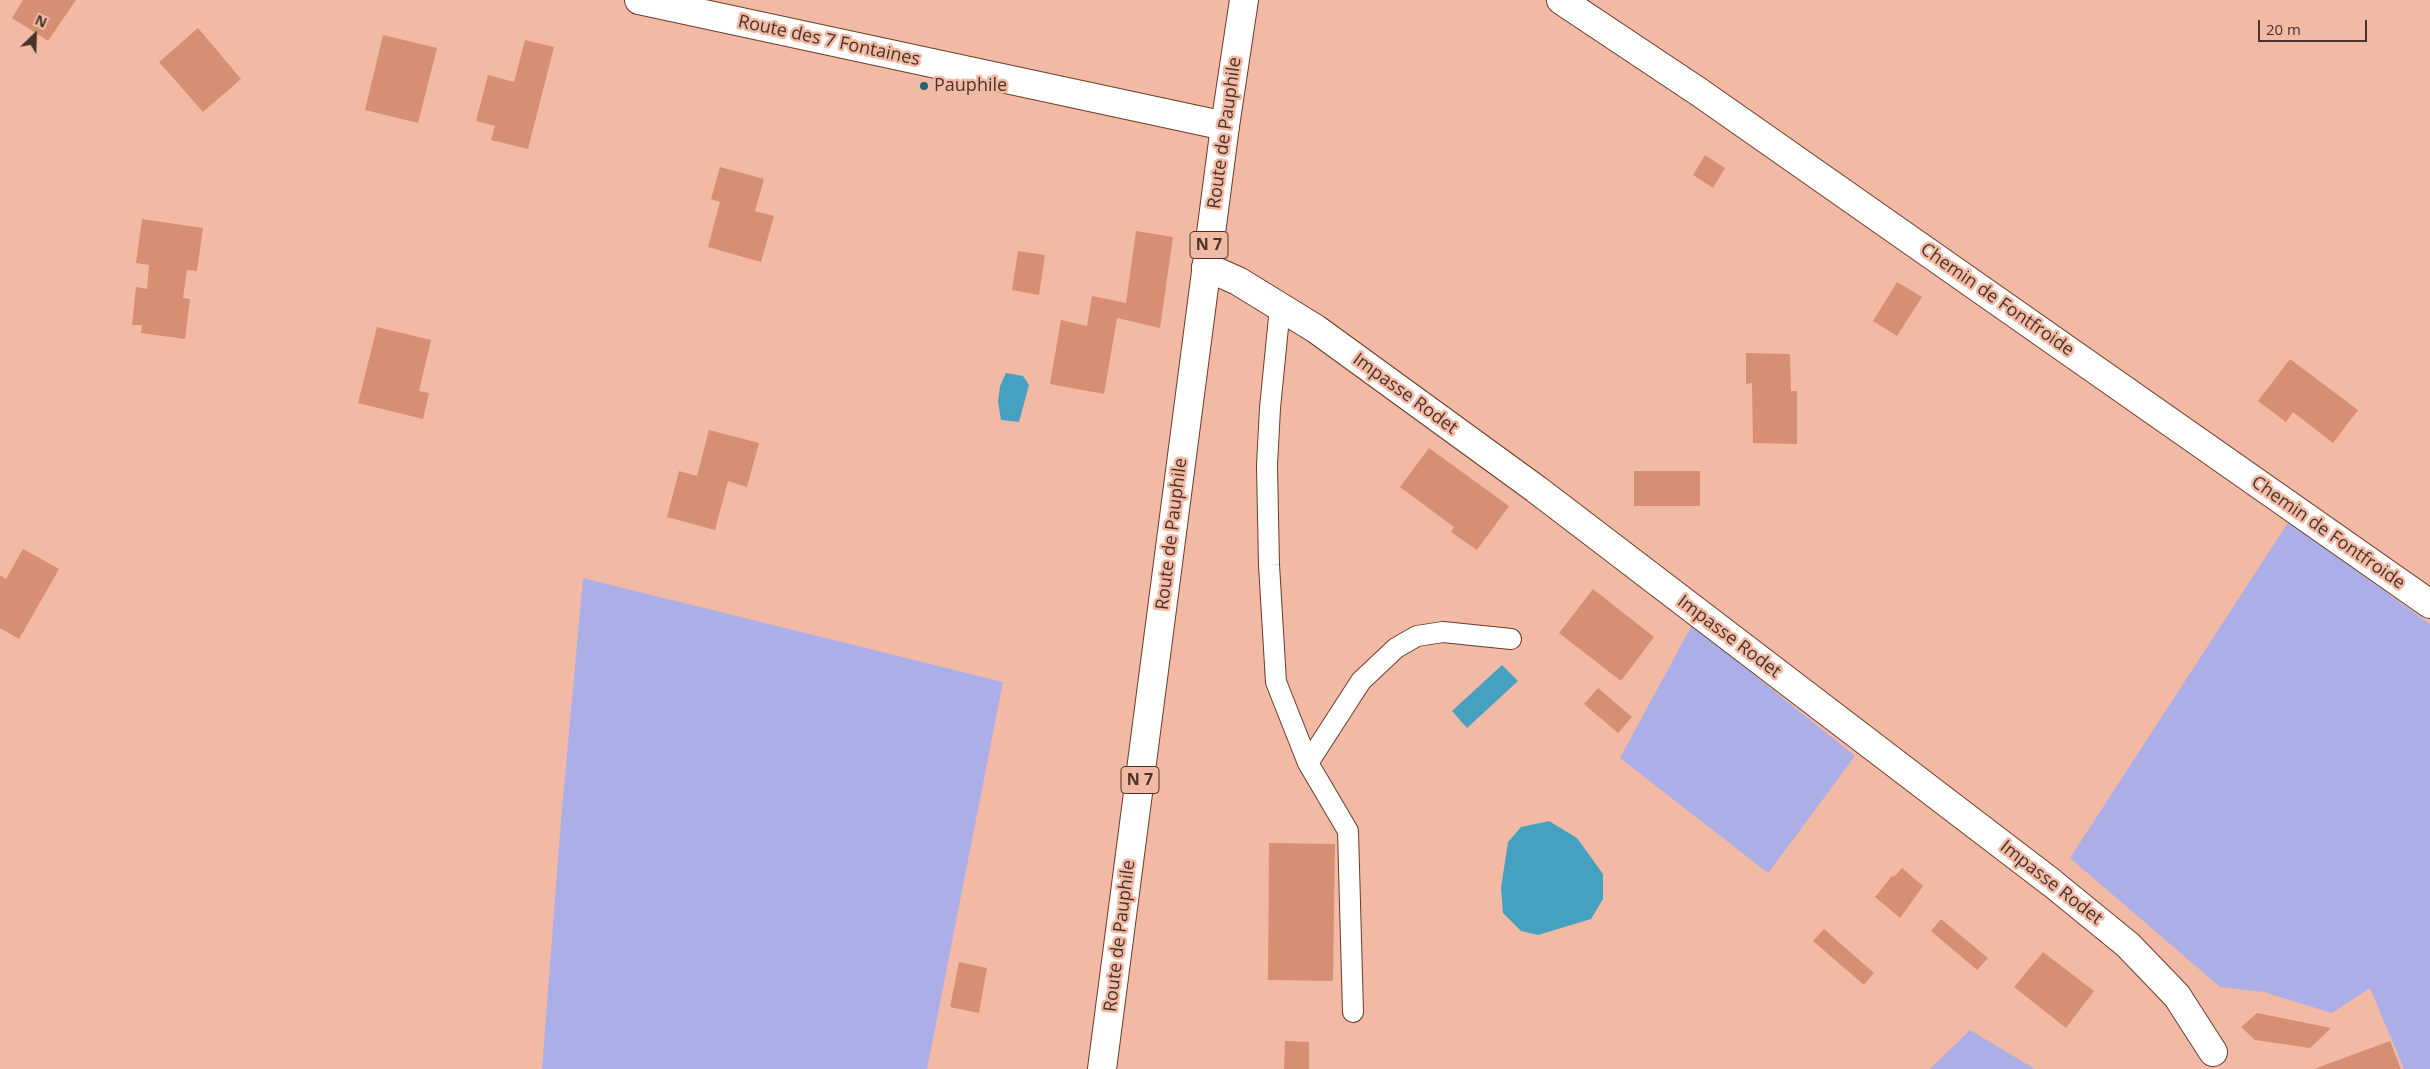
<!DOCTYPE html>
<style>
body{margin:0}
#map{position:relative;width:2430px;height:1069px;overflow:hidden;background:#f2baa4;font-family:"Open Sans",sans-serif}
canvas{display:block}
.north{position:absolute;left:10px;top:10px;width:50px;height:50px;-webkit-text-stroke:4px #f2baa4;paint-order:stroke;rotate:24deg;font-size:14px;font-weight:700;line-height:20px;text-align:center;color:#49332a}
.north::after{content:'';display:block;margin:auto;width:18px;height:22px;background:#49332a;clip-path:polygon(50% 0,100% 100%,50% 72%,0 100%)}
.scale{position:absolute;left:2258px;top:20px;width:109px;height:22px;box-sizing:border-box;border:2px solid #49332a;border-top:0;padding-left:6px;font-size:15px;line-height:18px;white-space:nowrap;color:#49332a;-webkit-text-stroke:4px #f2baa4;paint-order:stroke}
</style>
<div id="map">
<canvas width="2430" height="1069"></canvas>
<div class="north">N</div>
<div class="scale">20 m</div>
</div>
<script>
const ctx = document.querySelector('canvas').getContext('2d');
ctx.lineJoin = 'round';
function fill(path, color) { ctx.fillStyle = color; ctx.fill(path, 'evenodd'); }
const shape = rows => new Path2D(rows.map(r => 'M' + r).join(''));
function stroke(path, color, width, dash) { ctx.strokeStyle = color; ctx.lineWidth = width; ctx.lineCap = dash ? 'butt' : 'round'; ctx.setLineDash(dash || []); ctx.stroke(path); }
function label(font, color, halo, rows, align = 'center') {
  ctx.font = font + ' "Open Sans",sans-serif'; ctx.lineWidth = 5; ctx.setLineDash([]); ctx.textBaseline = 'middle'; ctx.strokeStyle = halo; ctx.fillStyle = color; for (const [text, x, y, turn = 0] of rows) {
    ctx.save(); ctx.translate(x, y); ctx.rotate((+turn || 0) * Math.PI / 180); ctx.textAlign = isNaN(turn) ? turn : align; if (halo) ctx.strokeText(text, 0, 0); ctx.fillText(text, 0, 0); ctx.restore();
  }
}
const green = shape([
 [2289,521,2430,624,2430,1069,2404,1069,2370,988,2332,1013,2264,992,2220,987,2070,858],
 [583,578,1003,682,927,1069,542,1069,561,820],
 [1692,625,1855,756,1768,873,1620,758],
 [1970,1030,2035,1069,1930,1069]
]);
const water = shape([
 [1006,373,1023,376,1029,385,1019,422,1001,420,998,402,1000,386],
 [1502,665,1518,681,1467,728,1452,711],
 [1549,821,1577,838,1603,874,1603,899,1591,919,1538,935,1521,931,1503,913,1501,888,1508,842,1521,827]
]);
const building = shape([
 [23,0,76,0,48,41,12,18],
 [198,28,241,79,203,112,159,62],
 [383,35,437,48,418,123,365,110],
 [525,40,554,47,528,149,491,140,495,126,476,121,488,75,514,82],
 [1705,155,1725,168,1713,188,1693,175],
 [720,167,764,179,755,211,774,216,761,262,708,247,720,202,711,199],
 [142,219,203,228,197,271,187,270,183,298,190,299,185,339,141,333,142,325,132,325,136,287,147,289,149,265,136,263],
 [1136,231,1173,237,1160,328,1117,318,1104,394,1050,384,1061,320,1087,326,1092,296,1126,303],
 [1018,251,1045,255,1039,295,1012,290],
 [1897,282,1922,297,1897,336,1873,321],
 [377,327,431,340,419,391,429,393,423,419,358,403],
 [1746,353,1790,354,1791,391,1797,391,1797,444,1753,443,1752,383,1746,384],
 [2290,359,2358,410,2333,443,2293,412,2286,422,2258,401],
 [709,430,759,443,747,487,728,481,715,530,667,517,679,471,697,476],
 [1429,448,1509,506,1477,550,1451,532,1454,527,1400,487],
 [1634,471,1700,471,1700,506,1634,506],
 [23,549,59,569,19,639,0,628,0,575,6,579],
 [1593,589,1654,637,1621,681,1559,633],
 [1598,688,1632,717,1618,733,1584,704],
 [1269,843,1335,844,1333,981,1268,980],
 [1902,868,1923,886,1900,918,1875,897,1892,876,1894,877],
 [1941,919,1988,958,1977,970,1931,931],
 [1824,929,1874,973,1864,985,1813,941],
 [2043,952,2094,991,2066,1028,2014,987],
 [959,962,987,968,979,1013,950,1007],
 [2257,1013,2331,1028,2310,1048,2255,1040,2241,1027],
 [1285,1041,1309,1042,1309,1069,1284,1069],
 [2390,1041,2401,1069,2314,1069]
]);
const service = shape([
 [1280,307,1270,408,1267,465,1269,565,1276,682,1308,763,1348,831,1353,1012],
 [1308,763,1361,681,1396,648,1417,636,1443,632,1511,639]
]);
const minor = shape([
 [1561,0,1699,92,2430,604],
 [1206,267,1238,281,1316,329,1536,489,2052,883,2128,945,2177,996,2213,1052]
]);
const tertiary = shape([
 [639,0,1225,126]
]);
const primary = shape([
 [1102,1069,1225,126,1244,0]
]);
const markers = [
 [924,86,5,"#216276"]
];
const shields = [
 [1209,245,38],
 [1140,780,38]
];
const shieldNames = [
 ["N 7",1209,245],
 ["N 7",1140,780]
];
const streetNames = [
 ["Route des 7 Fontaines",829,41,12],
 ["Route de Pauphile",1225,133,-82],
 ["Chemin de Fontfroide",1997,300,35],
 ["Impasse Rodet",1405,394,36],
 ["Chemin de Fontfroide",2328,533,35],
 ["Route de Pauphile",1172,534,-83],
 ["Impasse Rodet",1729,637,37],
 ["Impasse Rodet",2051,883,38],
 ["Route de Pauphile",1120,936,-83]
];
const poiNames = [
 ["Pauphile",934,86]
];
fill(green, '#acaee7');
fill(water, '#45a1bf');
fill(building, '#d68f72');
stroke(service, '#6a3c29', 22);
stroke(minor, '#6a3c29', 30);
stroke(tertiary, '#6a3c29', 30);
stroke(primary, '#6a3c29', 30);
stroke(service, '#fff', 20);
stroke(minor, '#fff', 28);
stroke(tertiary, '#fff', 28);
stroke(primary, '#fff', 28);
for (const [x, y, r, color] of markers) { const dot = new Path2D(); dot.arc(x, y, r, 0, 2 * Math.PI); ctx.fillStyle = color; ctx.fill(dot); stroke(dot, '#f2baa4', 2); }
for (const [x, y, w] of shields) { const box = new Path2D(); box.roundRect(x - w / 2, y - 13.5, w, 27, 4); ctx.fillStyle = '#f2baa4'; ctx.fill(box); stroke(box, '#49332a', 1); }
label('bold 16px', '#49332a', null, shieldNames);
label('18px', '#49332a', '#f2baa4', streetNames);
label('18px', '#49332a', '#f2baa4', poiNames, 'left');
</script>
